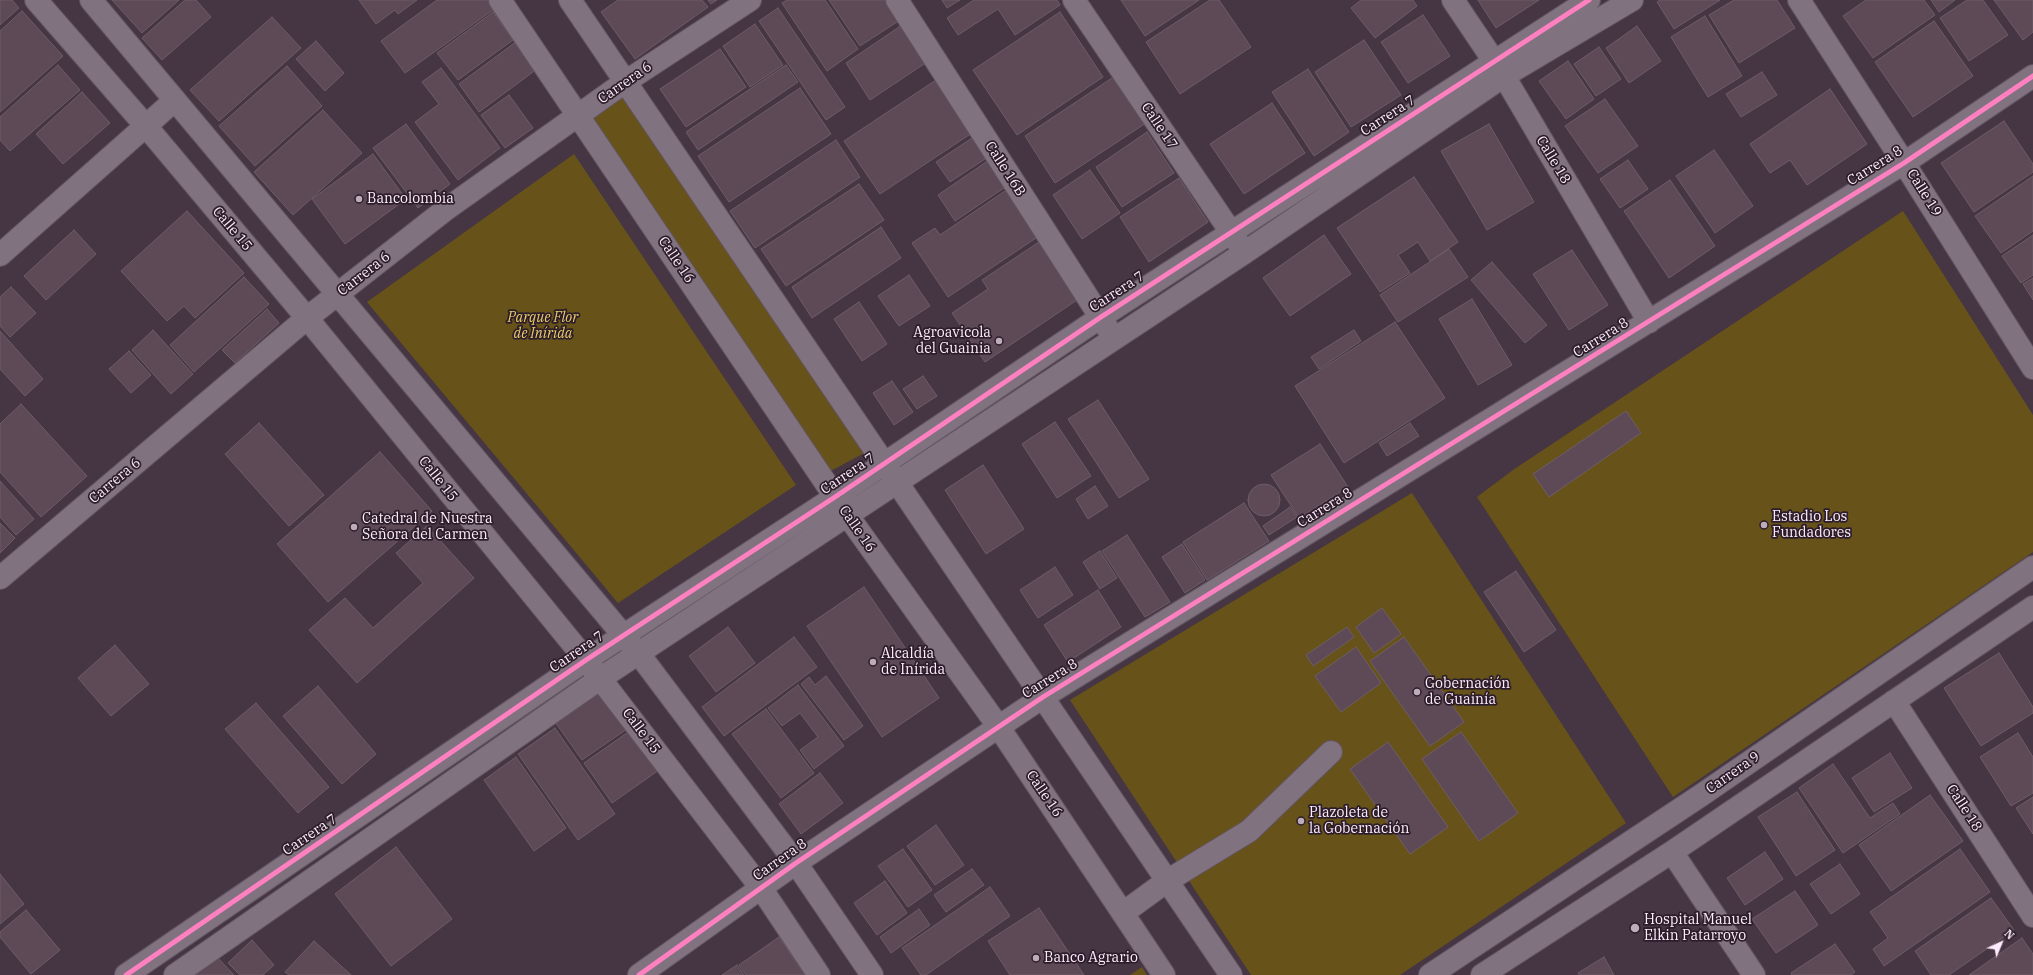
<!DOCTYPE html>
<meta charset="utf-8">
<style>
body{margin:0}
#map{position:relative;width:2033px;height:975px;overflow:hidden;background:#463644;font-family:"IBM Plex Serif",serif}
canvas{display:block}
.north{position:absolute;left:1981px;top:923px;width:40px;height:40px;-webkit-text-stroke:3px #2b1d29;paint-order:stroke;rotate:44deg;font-size:11px;font-weight:700;line-height:16px;text-align:center;color:#ffebfb}
.north::after{content:'';display:block;margin:auto;width:14px;height:18px;background:#ffebfb;clip-path:polygon(50% 0,100% 100%,50% 72%,0 100%)}
</style>
<div id="map">
<canvas width="2033" height="975"></canvas>
<div class="north">N</div>
</div>
<script>
const ctx = document.querySelector('canvas').getContext('2d');
ctx.lineJoin = 'round';
function fill(path, color) { ctx.fillStyle = color; ctx.fill(path, 'evenodd'); }
const shape = rows => new Path2D(rows.map(r => 'M' + r).join(''));
function stroke(path, color, width, dash) { ctx.strokeStyle = color; ctx.lineWidth = width; ctx.lineCap = dash ? 'butt' : 'round'; ctx.setLineDash(dash || []); ctx.stroke(path); }
function label(font, color, halo, rows, align = 'center') {
  ctx.font = font + ' "IBM Plex Serif",serif'; ctx.lineWidth = 3.5; ctx.setLineDash([]); ctx.textBaseline = 'middle'; ctx.strokeStyle = halo; ctx.fillStyle = color; for (const [text, x, y, turn = 0] of rows) {
    ctx.save(); ctx.translate(x, y); ctx.rotate((+turn || 0) * Math.PI / 180); ctx.textAlign = isNaN(turn) ? turn : align; if (halo) ctx.strokeText(text, 0, 0); ctx.fillText(text, 0, 0); ctx.restore();
  }
}
const green = shape([
 [624,87,870,450,825,474,586,116],
 [574,154,796,485,618,603,367,302],
 [1903,211,2033,415,2033,552,1673,797,1477,497,1513,470],
 [1412,493,1626,823,1400,975,1251,975,1070,700],
 [1404,638,1463,722,1430,746],
 [1142,967,1147,975,1130,975]
]);
const building = shape([
 [0,0,12,0,19,8,0,25,0,0],
 [112,0,179,0,142,33,112,0],
 [185,0,196,0,211,17,162,60,142,38,185,0],
 [359,0,417,0,398,14,395,10,376,24,359,0],
 [437,0,492,0,497,7,405,73,381,41,437,0],
 [618,0,702,0,708,7,635,59,601,12,618,0],
 [708,0,717,0,711,4,708,0],
 [787,0,825,0,858,49,827,71,782,3,787,0],
 [829,0,886,0,900,20,860,46,829,0],
 [942,0,960,0,947,8,942,0],
 [974,0,1057,0,1060,5,1015,35,998,9,958,35,947,18,974,0],
 [1121,0,1199,0,1145,36,1121,0],
 [1210,0,1219,0,1251,47,1180,94,1146,42,1210,0],
 [1361,0,1413,0,1417,6,1375,38,1351,8,1361,0],
 [1478,0,1539,0,1496,28,1478,0],
 [1660,0,1720,0,1674,29,1657,2,1660,0],
 [1734,0,1777,0,1795,28,1739,63,1709,15,1734,0],
 [1866,0,1924,0,1935,15,1873,58,1843,16,1866,0],
 [1931,0,1955,0,1939,12,1931,0],
 [1967,0,1983,0,2008,35,1969,61,1940,18,1967,0],
 [1994,0,2033,0,2033,32,2023,40,1994,0],
 [778,8,845,107,826,120,759,21,778,8],
 [22,11,63,56,0,112,0,31,22,11],
 [493,12,513,40,458,80,437,53,493,12],
 [1060,12,1103,77,1017,135,973,70,1060,12],
 [1423,15,1450,56,1408,83,1381,42,1423,15],
 [1705,16,1742,76,1708,97,1671,37,1705,16],
 [272,17,301,48,219,121,190,90,272,17],
 [1934,21,1973,76,1913,117,1875,62,1934,21],
 [755,24,783,65,750,87,723,46,755,24],
 [902,25,927,62,870,100,846,63,902,25],
 [1637,26,1661,61,1629,83,1606,48,1637,26],
 [1364,40,1401,95,1351,127,1315,72,1364,40],
 [316,41,344,73,325,91,296,59,316,41],
 [517,41,537,69,479,112,459,84,517,41],
 [1599,47,1621,79,1596,96,1574,64,1599,47],
 [720,49,746,87,686,127,660,89,720,49],
 [1568,61,1594,99,1566,119,1539,81,1568,61],
 [58,65,80,90,10,151,0,140,0,117,58,65],
 [786,65,798,82,698,150,686,132,786,65],
 [287,66,322,106,255,166,219,126,287,66],
 [441,68,500,148,458,180,415,122,439,104,422,82,441,68],
 [1308,69,1349,132,1314,156,1272,92,1308,69],
 [1762,72,1777,95,1741,117,1726,94,1762,72],
 [1115,76,1146,123,1055,183,1025,136,1115,76],
 [939,78,975,131,880,194,844,141,939,78],
 [800,88,831,134,729,202,698,156,800,88],
 [1830,89,1867,144,1807,185,1790,160,1770,173,1750,144,1830,89],
 [82,92,110,123,63,164,36,134,82,92],
 [509,95,533,128,505,148,481,115,509,95],
 [1605,99,1638,146,1598,173,1565,126,1605,99],
 [1272,103,1305,153,1244,194,1210,144,1272,103],
 [323,110,362,153,293,215,254,172,323,110],
 [2004,121,2033,164,2033,172,1974,212,1941,163,2004,121],
 [406,124,450,184,418,208,373,148,406,124],
 [1489,124,1534,202,1487,230,1441,151,1489,124],
 [1147,132,1174,173,1122,207,1096,167,1147,132],
 [975,136,988,157,950,182,936,162,975,136],
 [836,140,860,177,755,248,730,211,836,140],
 [1714,150,1753,206,1715,233,1676,176,1714,150],
 [373,154,406,199,345,244,312,199,373,154],
 [989,160,1007,186,955,221,938,195,989,160],
 [1628,160,1648,189,1620,208,1600,179,1628,160],
 [1090,170,1120,213,1082,239,1053,195,1090,170],
 [2033,176,2033,231,2001,253,1975,216,2033,176],
 [1414,177,1458,242,1430,261,1418,242,1398,255,1410,273,1380,292,1337,228,1414,177],
 [1179,178,1208,222,1149,262,1120,217,1179,178],
 [1670,180,1715,246,1669,278,1624,211,1670,180],
 [859,184,884,220,786,286,761,249,859,184],
 [1008,189,1039,236,948,297,912,243,935,228,940,235,1008,189],
 [187,211,244,273,195,318,184,306,167,321,121,271,187,211],
 [881,227,901,258,812,318,792,287,881,227],
 [74,230,96,254,46,300,24,276,74,230],
 [1324,235,1351,274,1290,316,1263,278,1324,235],
 [2033,235,2033,275,2021,283,2002,256,2033,235],
 [1042,240,1080,298,985,362,952,313,988,289,982,280,1042,240],
 [1449,249,1468,277,1398,322,1380,295,1449,249],
 [1572,250,1608,305,1569,330,1533,274,1572,250],
 [1492,262,1547,325,1525,343,1471,280,1492,262],
 [909,275,930,306,899,326,878,296,909,275],
 [244,277,269,304,194,372,170,345,244,277],
 [2033,278,2033,300,2023,284,2033,278],
 [11,287,36,313,10,337,0,326,0,297,11,287],
 [1472,299,1512,365,1478,385,1439,319,1472,299],
 [859,302,887,344,862,361,834,319,859,302],
 [267,309,279,323,235,363,222,350,267,309],
 [1395,322,1445,398,1344,463,1295,386,1395,322],
 [153,330,193,374,171,394,132,350,153,330],
 [1354,330,1361,341,1319,369,1311,357,1354,330],
 [0,331,43,379,25,396,0,369,0,331],
 [129,351,151,375,131,393,109,369,129,351],
 [923,376,937,396,917,409,903,389,923,376],
 [892,381,913,412,894,425,873,393,892,381],
 [1098,400,1149,479,1119,498,1068,419,1098,400],
 [21,404,87,476,41,517,0,472,0,424,21,404],
 [1626,411,1641,433,1549,497,1533,474,1626,411],
 [1055,422,1091,476,1057,498,1022,444,1055,422],
 [259,423,324,495,289,526,225,454,259,423],
 [1410,423,1419,436,1387,456,1379,443,1410,423],
 [1320,444,1348,487,1299,518,1271,475,1320,444],
 [380,452,432,511,328,602,277,544,380,452],
 [983,465,1024,529,986,554,945,490,983,465],
 [0,481,34,519,16,535,0,517,0,481],
 '1248 500a16 16 0 1 1 32 0a16 16 0 1 1-32 0Z',
 [1095,486,1108,506,1088,519,1076,499,1095,486],
 [1244,503,1269,541,1207,580,1183,542,1244,503],
 [1290,507,1297,517,1269,535,1263,526,1290,507],
 [0,523,15,538,0,553,0,523],
 [427,526,474,578,357,683,309,630,345,598,373,628,423,583,396,553,427,526],
 [1127,535,1170,602,1145,617,1102,551,1127,535],
 [1182,544,1205,580,1185,593,1162,557,1182,544],
 [1100,551,1117,578,1100,589,1083,562,1100,551],
 [1055,567,1073,595,1038,618,1020,590,1055,567],
 [1516,571,1556,630,1524,652,1484,592,1516,571],
 [864,587,939,698,882,737,807,626,864,587],
 [1098,590,1121,627,1068,662,1044,625,1098,590],
 [1382,608,1401,634,1374,653,1356,627,1382,608],
 [728,627,755,663,716,692,689,656,728,627],
 [1347,627,1354,637,1313,666,1306,655,1347,627],
 [794,637,817,667,724,736,702,707,794,637],
 [1404,637,1464,722,1430,746,1370,661,1404,637],
 [115,645,149,684,111,716,78,678,115,645],
 [1356,647,1381,683,1341,712,1315,676,1356,647],
 [1999,653,2033,707,2033,713,1981,746,1944,688,1999,653],
 [826,676,863,726,844,740,801,684,809,677,815,685,826,676],
 [798,685,844,746,814,769,800,750,818,737,800,713,782,726,768,708,798,685],
 [318,686,376,754,342,784,283,716,318,686],
 [600,690,627,729,582,760,555,722,600,690],
 [256,703,329,787,298,813,225,729,256,703],
 [766,709,814,773,781,798,732,734,766,709],
 [555,728,615,814,578,840,518,754,555,728],
 [631,730,659,770,612,803,584,763,631,730],
 [1461,732,1518,813,1479,841,1422,759,1461,732],
 [2018,733,2033,757,2033,793,2011,806,1980,757,2018,733],
 [1388,742,1448,827,1410,854,1350,769,1388,742],
 [1890,753,1912,788,1874,812,1852,778,1890,753],
 [516,757,566,828,534,851,484,780,516,757],
 [1833,764,1870,818,1893,803,1900,814,1843,853,1799,788,1833,764],
 [820,773,843,803,801,834,779,804,820,773],
 [1797,792,1835,850,1796,876,1758,817,1797,792],
 [1930,795,1963,841,1891,891,1859,845,1930,795],
 [2033,797,2033,834,2016,808,2033,797],
 [936,825,964,865,935,885,907,846,936,825],
 [396,847,452,919,391,966,335,894,396,847],
 [903,849,932,890,908,907,878,866,903,849],
 [1960,849,1990,892,1884,966,1873,949,1888,938,1870,912,1960,849],
 [1765,852,1783,879,1745,905,1727,878,1765,852],
 [1840,864,1860,894,1831,914,1810,884,1840,864],
 [972,869,984,885,946,912,934,895,972,869],
 [0,874,24,904,0,924,0,874],
 [885,881,907,913,877,935,854,903,885,881],
 [990,887,1010,916,926,975,921,975,902,948,990,887],
 [1795,891,1818,925,1776,953,1752,919,1795,891],
 [1991,898,2014,930,1949,975,1931,975,1915,951,1991,898],
 [1039,908,1084,975,1010,975,988,941,1039,908],
 [919,909,930,925,891,953,880,937,919,909],
 [26,910,60,950,31,974,0,937,0,932,26,910],
 [779,937,805,975,746,975,739,965,779,937],
 [2022,938,2033,954,2033,975,1969,975,2022,938],
 [252,940,274,965,263,975,240,975,228,963,252,940],
 [314,941,351,975,289,975,285,972,314,941],
 [1835,944,1855,972,1851,975,1792,975,1791,973,1835,944],
 [216,956,234,975,196,975,216,956],
 [1604,957,1614,975,1579,975,1578,973,1604,957],
 [737,965,744,975,722,975,737,965]
]);
const minor = shape([
 [36,0,145,125,307,318,586,660,761,888,819,975],
 [91,0,639,654,796,863,872,975],
 [500,0,848,516,998,726,1164,975],
 [570,0,1231,975],
 [897,0,1108,329],
 [1074,0,1239,244],
 [1453,0,1504,76,1649,322],
 [1799,0,1904,163,2033,368],
 [0,255,175,100],
 [0,578,307,318,445,210,625,82,750,0],
 [1894,701,2033,916],
 [1672,852,1754,975],
 [1123,913,1167,881,1249,831,1331,752],
 [126,975,586,660,835,497,1101,317,1589,0],
 [175,975,601,678,1244,253,1504,76,1632,0],
 [639,975,796,863,1043,697,1904,163,2033,76],
 [1430,975,1700,796,2033,567],
 [1482,975,1672,852,2033,607]
]);
const cycleway = shape([
 [126,975,586,660,835,497,1101,317,1589,0],
 [639,975,796,863,1043,697,1904,163,2033,76]
]);
const markers = [
 [359,199,4,"#beacbb"],
 [999,341,4,"#beacbb"],
 [1764,525,4,"#beacbb"],
 [354,527,4,"#beacbb"],
 [873,662,4,"#beacbb"],
 [1417,692,4,"#beacbb"],
 [1301,821,4,"#beacbb"],
 [1635,928,5,"#beacbb"],
 [1036,958,4,"#beacbb"]
];
const streetNames = [
 ["Carrera 6",625,83,-35],
 ["Carrera 7",1388,116,-33],
 ["Calle 17",1159,126,56],
 ["Calle 18",1553,160,59],
 ["Carrera 8",1875,166,-32],
 ["Calle 16B",1005,169,57],
 ["Calle 19",1924,193,58],
 ["Calle 15",232,229,50],
 ["Calle 16",676,260,56],
 ["Carrera 6",364,274,-38],
 ["Carrera 7",1117,292,-33],
 ["Carrera 8",1601,338,-32],
 ["Carrera 7",848,474,-34],
 ["Calle 15",438,479,51],
 ["Carrera 6",115,481,-40],
 ["Carrera 8",1325,508,-32],
 ["Calle 16",857,529,55],
 ["Carrera 7",577,652,-34],
 ["Carrera 8",1050,679,-32],
 ["Calle 15",641,731,53],
 ["Carrera 9",1733,773,-35],
 ["Calle 16",1044,794,56],
 ["Calle 18",1964,808,57],
 ["Carrera 7",310,835,-34],
 ["Carrera 8",780,860,-35]
];
const poiNames = [
 ["Bancolombia",367,199],
 ["Agroavicola",991,333,"right"],
 ["del Guainia",991,349,"right"],
 ["Estadio Los",1772,517],
 ["Fundadores",1772,533],
 ["Catedral de Nuestra",362,519],
 ["Señora del Carmen",362,535],
 ["Alcaldía",881,654],
 ["de Inírida",881,670],
 ["Gobernación",1425,684],
 ["de Guainía",1425,700],
 ["Plazoleta de",1309,813],
 ["la Gobernación",1309,829],
 ["Hospital Manuel",1644,920],
 ["Elkin Patarroyo",1644,936],
 ["Banco Agrario",1044,958]
];
const parkNames = [
 ["Parque Flor",543,318],
 ["de Inírida",543,334]
];
fill(green, '#675319');
fill(building, '#5d4a56');
stroke(building, '#6d5d67', 1);
stroke(minor, '#625461', 24);
stroke(minor, '#80727e', 22);
stroke(cycleway, '#ff80c0', 5);
for (const [x, y, r, color] of markers) { const dot = new Path2D(); dot.arc(x, y, r, 0, 2 * Math.PI); ctx.fillStyle = color; ctx.fill(dot); stroke(dot, '#2b1d29', 1.5); }
label('14px', '#ffebfb', '#2b1d29', streetNames);
label('14px', '#ffebfb', '#2b1d29', poiNames, 'left');
label('italic 14px', '#eccb68', '#2b1d29', parkNames);
</script>
